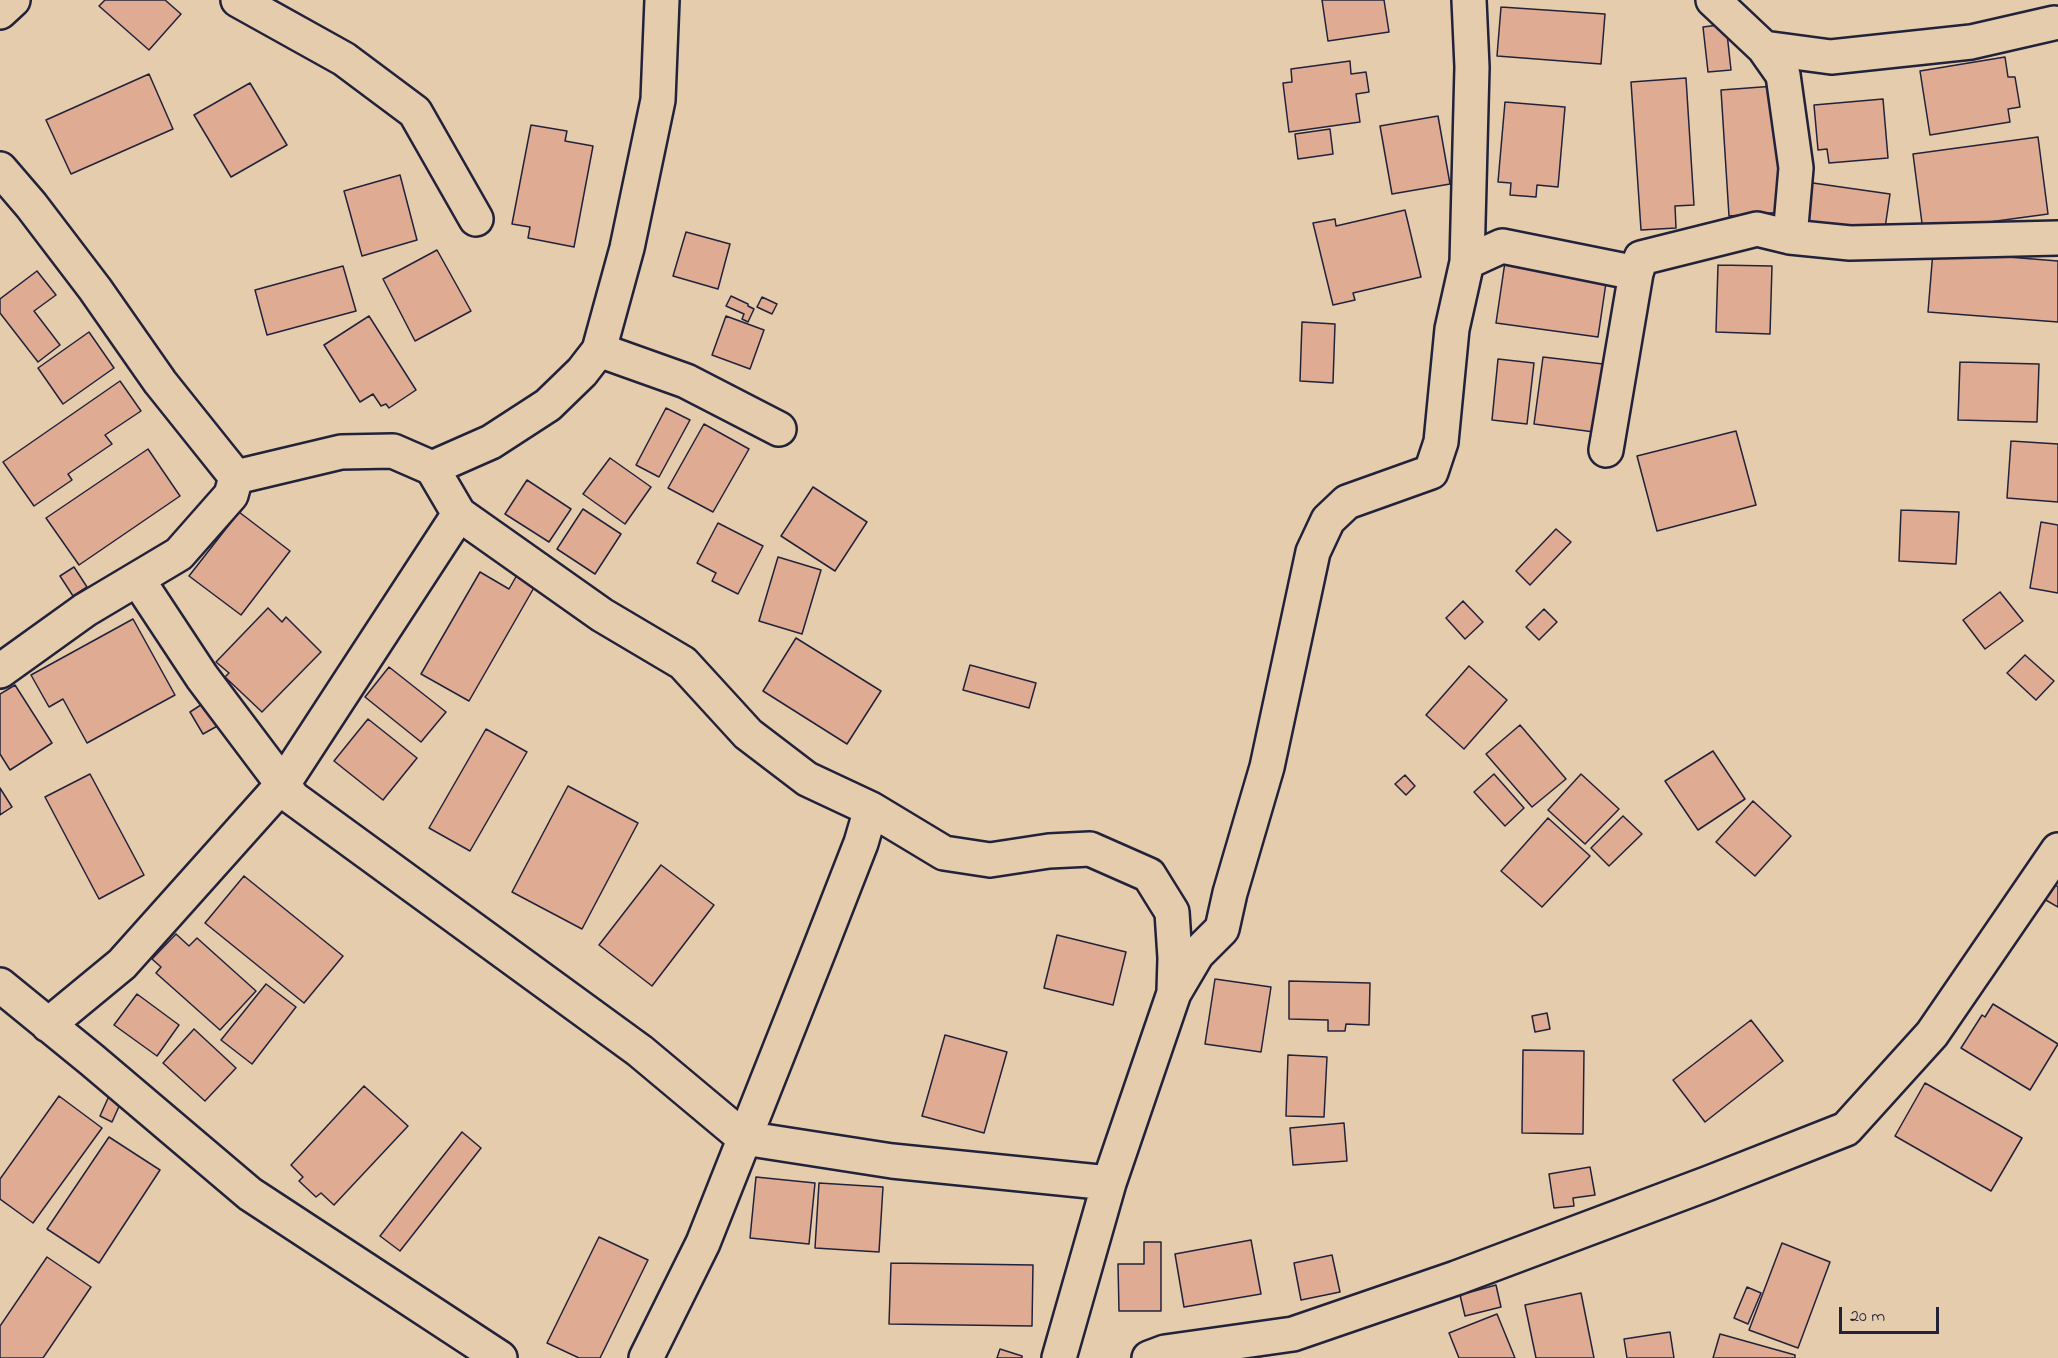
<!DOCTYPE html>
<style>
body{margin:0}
#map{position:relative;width:2058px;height:1358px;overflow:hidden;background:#e5ccad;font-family:"Indie Flower",sans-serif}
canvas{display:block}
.scale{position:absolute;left:1839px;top:1307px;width:100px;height:27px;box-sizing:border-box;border:3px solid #22223b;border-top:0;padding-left:8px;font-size:18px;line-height:21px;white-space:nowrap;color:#22223b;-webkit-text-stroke:4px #e5ccad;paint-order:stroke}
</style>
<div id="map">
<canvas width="2058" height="1358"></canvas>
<div class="scale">20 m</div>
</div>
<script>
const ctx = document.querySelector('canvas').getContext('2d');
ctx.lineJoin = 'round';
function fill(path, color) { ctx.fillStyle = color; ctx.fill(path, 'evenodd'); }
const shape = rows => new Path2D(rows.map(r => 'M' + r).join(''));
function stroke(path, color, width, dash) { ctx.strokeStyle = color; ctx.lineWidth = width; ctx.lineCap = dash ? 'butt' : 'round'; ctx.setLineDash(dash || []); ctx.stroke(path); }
const building = shape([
 [105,0,165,0,181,14,149,50,99,6,105,0],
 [1322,0,1384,0,1389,32,1328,41,1322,0],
 [1501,7,1605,14,1601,64,1497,56,1501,7],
 [1726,24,1731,70,1708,72,1703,27,1726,24],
 [2005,57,2008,77,2015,77,2020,107,2008,109,2010,122,1930,135,1920,71,2005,57],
 [1350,61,1351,74,1366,72,1369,92,1356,94,1360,122,1289,132,1283,83,1292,82,1291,69,1350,61],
 [149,74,173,129,71,174,46,120,149,74],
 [1686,78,1694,205,1675,206,1676,228,1641,230,1631,82,1686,78],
 [250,83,287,145,231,177,194,115,250,83],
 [1775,86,1784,212,1729,216,1721,90,1775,86],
 [1883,99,1888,158,1829,163,1827,149,1818,150,1814,105,1883,99],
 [1505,102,1565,107,1558,187,1537,185,1536,197,1510,195,1511,183,1498,182,1505,102],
 [1438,116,1450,184,1392,194,1380,126,1438,116],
 [531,125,567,131,565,141,593,146,574,247,528,238,530,227,512,224,531,125],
 [1330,129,1333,154,1298,159,1295,134,1330,129],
 [2038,137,2048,214,1923,231,1913,154,2038,137],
 [400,175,417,240,362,256,344,191,400,175],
 [1806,182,1890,194,1884,235,1801,224,1806,182],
 [1405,210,1421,277,1353,293,1355,300,1333,305,1313,223,1335,219,1336,226,1405,210],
 [686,232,730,244,718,289,673,276,686,232],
 [437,250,471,311,415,341,383,279,437,250],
 [1933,251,2058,261,2058,322,1928,312,1933,251],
 [1505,262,1607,276,1598,337,1496,323,1505,262],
 [1718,265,1772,266,1770,334,1716,332,1718,265],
 [343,266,356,311,267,335,255,290,343,266],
 [37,271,56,295,34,311,60,345,38,362,0,313,0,299,37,271],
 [731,296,748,304,748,306,754,309,748,322,742,319,744,314,726,306,731,296],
 [762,297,777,304,772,314,757,307,762,297],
 [369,316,416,390,389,408,386,404,381,406,373,394,360,402,324,345,369,316],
 [726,316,764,330,750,369,712,355,726,316],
 [1302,322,1335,324,1333,383,1300,381,1302,322],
 [89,332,114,368,63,404,38,368,89,332],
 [1543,357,1603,364,1594,432,1534,424,1543,357],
 [1498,359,1534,363,1527,424,1492,420,1498,359],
 [1960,362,2039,364,2037,422,1958,420,1960,362],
 [120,381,141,411,105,435,112,444,68,474,72,480,34,506,3,462,120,381],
 [666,408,690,420,659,477,636,465,666,408],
 [704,424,749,449,713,512,668,488,704,424],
 [1736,431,1756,505,1657,531,1637,456,1736,431],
 [2011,441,2058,444,2058,502,2007,498,2011,441],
 [148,449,180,496,79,565,46,518,148,449],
 [610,458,651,487,625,524,583,494,610,458],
 [527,480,571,509,549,542,505,514,527,480],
 [813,487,867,522,835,571,781,536,813,487],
 [583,509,621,534,595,574,557,549,583,509],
 [1901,510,1959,512,1956,564,1899,561,1901,510],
 [239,512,290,551,241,615,189,576,239,512],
 [2041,522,2058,525,2058,593,2030,588,2041,522],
 [718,523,763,546,738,594,712,581,716,573,697,563,718,523],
 [1556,529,1571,542,1530,585,1516,571,1556,529],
 [778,557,821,570,802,634,759,621,778,557],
 [74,567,87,587,73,596,60,576,74,567],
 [521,568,539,579,469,701,421,674,480,572,509,589,521,568],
 [2000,592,2023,621,1985,649,1963,620,2000,592],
 [1463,601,1483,622,1465,639,1446,618,1463,601],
 [268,608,282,622,286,617,321,652,262,712,225,677,229,673,216,662,268,608],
 [1544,609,1557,622,1539,640,1526,627,1544,609],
 [133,619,175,695,87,743,63,699,49,707,31,675,133,619],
 [796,638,881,691,847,744,763,691,796,638],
 [2025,655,2054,681,2036,700,2007,673,2025,655],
 [970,665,1036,683,1029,708,963,690,970,665],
 [1469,666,1507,700,1464,749,1426,715,1469,666],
 [389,667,446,712,421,742,365,697,389,667],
 [15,685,52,743,10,770,0,754,0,694,15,685],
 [207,701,221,724,203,734,190,712,207,701],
 [368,719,417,758,383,800,334,761,368,719],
 [1520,725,1566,779,1532,807,1486,754,1520,725],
 [486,729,527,752,470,851,429,828,486,729],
 [1713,751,1745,799,1698,830,1665,781,1713,751],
 [90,774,144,875,99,899,45,797,90,774],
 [1494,774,1524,808,1505,826,1474,792,1494,774],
 [1581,774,1619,809,1585,844,1548,810,1581,774],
 [1405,775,1415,786,1406,795,1395,784,1405,775],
 [568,786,638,823,582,929,512,892,568,786],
 [0,788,12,807,0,815,0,788],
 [1753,801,1791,836,1755,876,1716,842,1753,801],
 [1623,816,1642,834,1609,866,1591,848,1623,816],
 [1548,818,1590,856,1542,907,1501,871,1548,818],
 [661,865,714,905,652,986,599,945,661,865],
 [244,876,343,956,304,1003,205,923,244,876],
 [2053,883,2058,887,2058,907,2044,899,2053,883],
 [176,934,189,946,197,938,256,991,220,1030,156,973,161,967,152,959,176,934],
 [1057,935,1126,952,1113,1005,1044,988,1057,935],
 [1215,979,1271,987,1261,1052,1205,1044,1215,979],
 [1289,981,1370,983,1369,1025,1346,1024,1345,1031,1328,1031,1328,1020,1289,1019,1289,981],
 [266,984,296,1007,252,1064,221,1040,266,984],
 [137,994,179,1025,157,1056,114,1025,137,994],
 [1993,1004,2058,1044,2030,1090,1961,1048,1982,1015,1985,1017,1993,1004],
 [1547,1013,1550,1029,1535,1032,1532,1016,1547,1013],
 [1751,1020,1783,1061,1705,1122,1673,1080,1751,1020],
 [194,1029,236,1068,205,1101,163,1063,194,1029],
 [945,1035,1007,1052,984,1133,922,1116,945,1035],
 [1523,1050,1584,1051,1583,1134,1522,1133,1523,1050],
 [1288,1055,1327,1057,1324,1117,1286,1116,1288,1055],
 [1925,1083,2022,1138,1991,1191,1895,1136,1925,1083],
 [364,1086,408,1126,334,1205,321,1193,316,1197,299,1181,303,1177,291,1165,364,1086],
 [59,1096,102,1128,33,1223,0,1199,0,1179,59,1096],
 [109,1096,121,1102,112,1122,100,1116,109,1096],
 [1344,1123,1347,1161,1293,1165,1290,1128,1344,1123],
 [462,1132,481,1148,400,1251,380,1236,462,1132],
 [109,1137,160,1170,99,1263,47,1229,109,1137],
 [1590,1167,1595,1195,1573,1198,1574,1206,1554,1208,1549,1174,1590,1167],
 [756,1177,815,1183,809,1244,750,1238,756,1177],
 [819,1183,883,1187,879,1252,815,1248,819,1183],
 [599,1237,648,1260,600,1358,579,1358,547,1343,599,1237],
 [1251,1240,1261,1294,1184,1307,1175,1254,1251,1240],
 [1144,1242,1161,1242,1161,1311,1119,1311,1118,1264,1144,1264,1144,1242],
 [1782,1243,1830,1262,1798,1348,1749,1330,1782,1243],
 [1332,1255,1340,1292,1301,1300,1294,1263,1332,1255],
 [47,1257,91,1287,43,1358,0,1358,0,1326,47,1257],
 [891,1263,1033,1265,1032,1326,889,1324,891,1263],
 [1496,1285,1501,1307,1465,1316,1460,1295,1496,1285],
 [1747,1287,1761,1293,1748,1324,1734,1318,1747,1287],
 [1581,1293,1594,1358,1536,1358,1525,1305,1581,1293],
 [1497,1314,1515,1358,1459,1358,1449,1333,1497,1314],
 [1670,1332,1674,1358,1627,1358,1624,1339,1670,1332],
 [1720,1334,1795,1355,1795,1358,1713,1358,1720,1334],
 [1000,1349,1022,1356,1022,1358,997,1358,1000,1349]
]);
const minor = shape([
 [238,0,344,59,415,112,476,219],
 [1469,0,1472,67,1467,262,1502,246,1636,273,1641,258,1757,229,1790,237,1850,243,2058,238],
 [1713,0,1764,48,1783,75,1796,168,1790,237],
 [0,12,13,0],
 [1764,48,1831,57,1971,42,2054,23],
 [0,169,31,205,95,289,160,382,236,477],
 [599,350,686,381,779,429],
 [1606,450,1636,273],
 [432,468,491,442,548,405,582,372,599,350,627,248,658,100,662,0],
 [236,477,341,452,393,451,432,468,459,514,602,615,683,663,748,734,807,779,871,809,944,853,990,860,1049,851,1090,849,1149,875,1172,912,1175,958,1174,991],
 [138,580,202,677,293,798,640,1051,744,1138,892,1161,1109,1183],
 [0,671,85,610,179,554,231,495,236,477],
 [0,985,92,1060,250,1194,500,1358],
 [48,1025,122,964,283,784,459,514],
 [646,1358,703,1243,820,948,861,843,871,809],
 [1059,1358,1109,1183,1174,993,1197,954,1222,929,1230,893,1267,767,1313,552,1328,520,1347,502,1431,472,1441,442,1452,329,1467,262],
 [1149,1358,1165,1352,1293,1334,1456,1278,1709,1183,1846,1129,1932,1034,2058,850]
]);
fill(building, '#dfab92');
stroke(building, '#22223b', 1.5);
stroke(minor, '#22223b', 38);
stroke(minor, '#e5ccad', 33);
</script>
